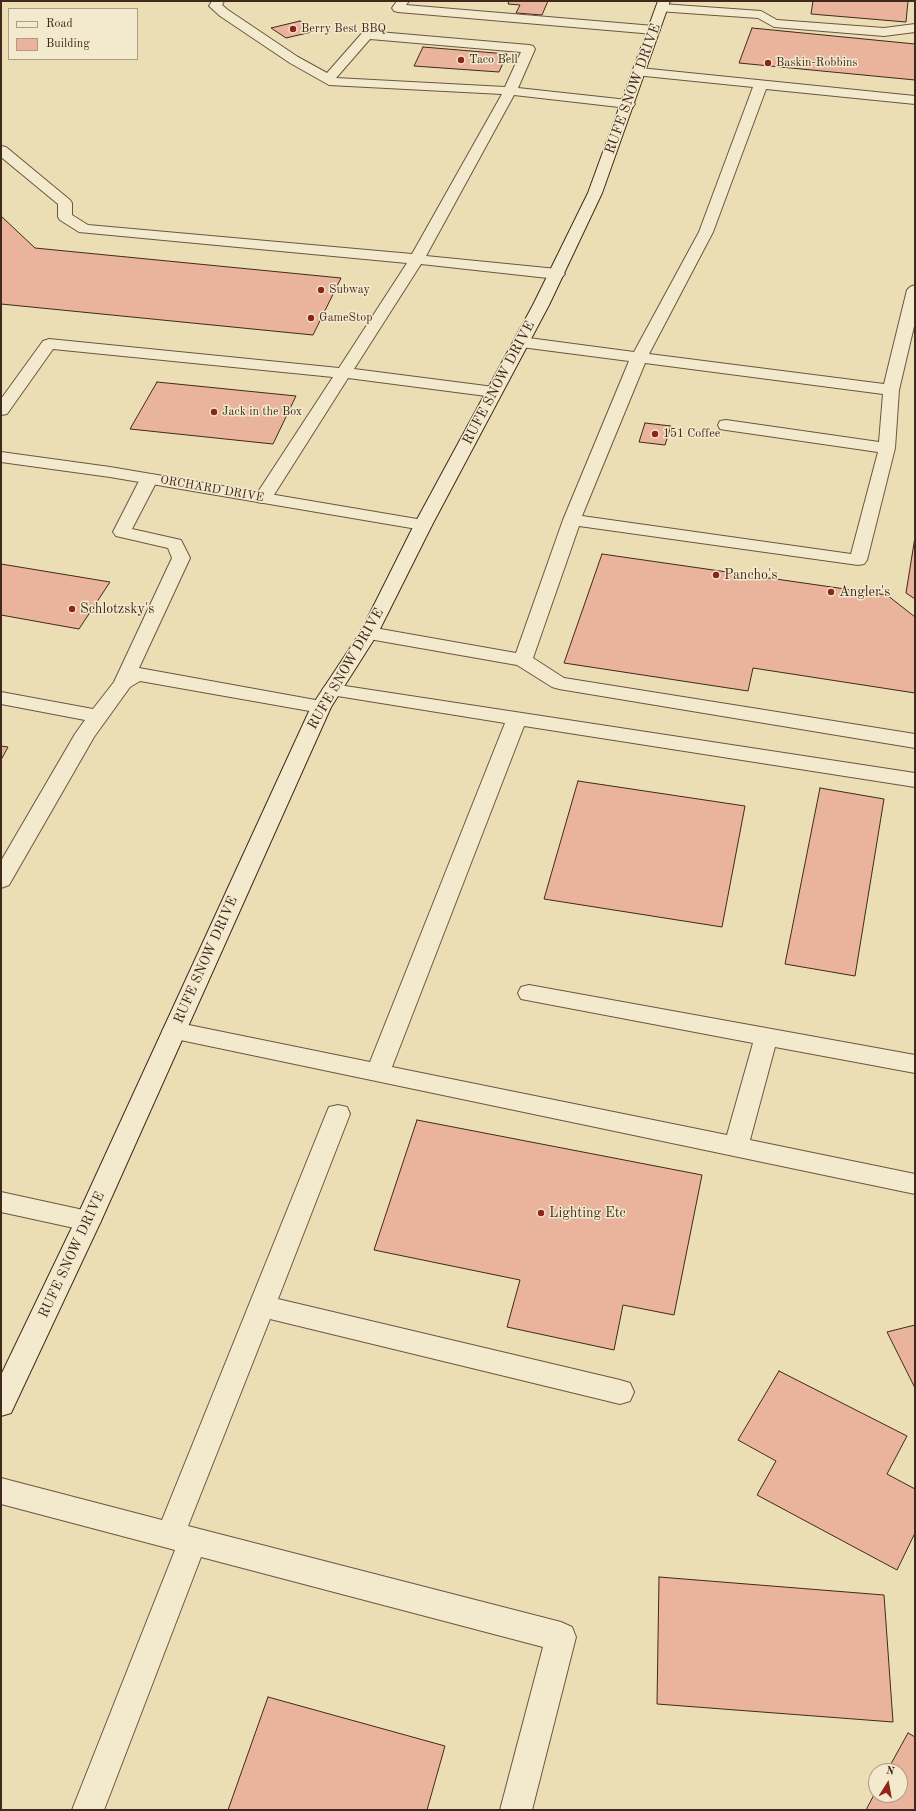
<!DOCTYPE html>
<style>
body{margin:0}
#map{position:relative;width:916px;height:1811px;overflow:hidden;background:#ecdeb4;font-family:"Old Standard TT",serif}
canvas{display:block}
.frame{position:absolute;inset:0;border:2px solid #40291c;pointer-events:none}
.legend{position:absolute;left:8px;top:8px;width:130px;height:52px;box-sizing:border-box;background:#f3eace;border:1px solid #ab9d87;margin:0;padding:5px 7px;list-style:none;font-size:12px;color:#40291c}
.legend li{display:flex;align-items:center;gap:8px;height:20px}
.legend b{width:20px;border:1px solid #ab9d87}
.north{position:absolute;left:868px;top:1763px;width:40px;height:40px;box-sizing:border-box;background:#f3eace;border:1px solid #ab9d87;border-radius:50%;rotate:11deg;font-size:11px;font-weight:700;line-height:16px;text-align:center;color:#40291c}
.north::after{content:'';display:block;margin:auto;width:14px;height:18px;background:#8f2418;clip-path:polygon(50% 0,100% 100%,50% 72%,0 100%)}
</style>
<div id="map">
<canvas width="916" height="1811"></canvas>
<div class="frame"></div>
<ul class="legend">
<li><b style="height:5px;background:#f3eace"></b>Road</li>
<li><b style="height:11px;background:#e9b39c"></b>Building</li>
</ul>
<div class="north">N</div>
</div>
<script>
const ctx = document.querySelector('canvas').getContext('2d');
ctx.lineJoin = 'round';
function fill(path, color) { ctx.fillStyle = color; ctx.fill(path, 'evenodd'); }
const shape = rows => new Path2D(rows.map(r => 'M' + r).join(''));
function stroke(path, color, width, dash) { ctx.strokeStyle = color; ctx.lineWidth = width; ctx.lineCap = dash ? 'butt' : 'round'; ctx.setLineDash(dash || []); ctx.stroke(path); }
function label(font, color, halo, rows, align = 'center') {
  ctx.font = font + ' "Old Standard TT",serif'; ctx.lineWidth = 3; ctx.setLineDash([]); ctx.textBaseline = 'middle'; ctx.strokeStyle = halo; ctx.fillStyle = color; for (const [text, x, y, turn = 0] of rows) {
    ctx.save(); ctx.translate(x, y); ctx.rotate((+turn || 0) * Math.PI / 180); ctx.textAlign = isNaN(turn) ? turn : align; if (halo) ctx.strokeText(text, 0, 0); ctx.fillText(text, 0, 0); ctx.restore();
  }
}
const building = shape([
 [509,1,548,1,542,15,516,13,520,5,508,4,509,1],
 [813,1,908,1,906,22,811,14,813,1],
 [300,21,316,31,286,38,271,28,300,21],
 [752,28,915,44,915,80,739,63,752,28],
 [423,47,507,54,499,72,414,66,423,47],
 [1,216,35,248,341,278,313,335,1,304,1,216],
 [157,382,296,396,273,444,130,429,157,382],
 [645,423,671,426,665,445,639,442,645,423],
 [915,537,915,599,906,593,915,537],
 [602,554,887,595,915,617,915,693,753,668,748,691,564,663,602,554],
 [1,564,110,582,79,629,1,615,1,564],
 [1,746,8,747,1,760,1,746],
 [578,781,745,806,722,927,544,899,578,781],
 [820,788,884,799,855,976,785,964,820,788],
 [417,1120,702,1175,674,1315,623,1305,614,1350,507,1327,520,1280,374,1250,417,1120],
 [915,1325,915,1388,887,1332,915,1325],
 [779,1371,907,1436,887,1474,915,1489,915,1533,897,1570,757,1495,776,1461,738,1440,779,1371],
 [659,1577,884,1595,893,1722,657,1704,659,1577],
 [268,1697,445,1746,427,1810,228,1810,268,1697],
 [908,1733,915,1737,915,1810,866,1810,876,1791,876,1795,900,1795,900,1771,887,1771,908,1733]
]);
const service = shape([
 [212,1,224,1,222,5,228,10,298,57,327,73,363,32,367,31,529,45,533,46,535,49,518,88,628,100,633,101,635,104,633,107,628,108,514,95,426,256,557,269,562,271,565,274,562,277,557,279,421,264,354,369,494,387,500,389,502,392,500,395,494,397,348,378,272,498,269,502,263,503,257,502,254,498,333,377,53,349,7,414,1,415,1,399,43,341,49,339,339,368,407,263,79,232,60,220,58,217,58,204,1,157,1,146,6,147,70,200,72,203,72,215,88,225,412,254,502,94,329,85,290,63,220,16,209,6,212,1],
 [370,39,521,52,505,87,336,78,370,39],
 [397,1,409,1,406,5,654,26,658,27,660,30,658,33,654,34,398,12,394,11,392,8,397,1],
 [662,4,761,11,777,20,884,28,915,24,915,32,884,36,774,27,758,18,658,11,656,8,658,5,662,4],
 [640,68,915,96,915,104,766,89,713,232,649,354,884,384,907,290,910,287,915,285,915,322,899,390,895,448,867,560,864,564,858,565,579,526,533,658,564,678,915,734,915,748,559,689,552,687,517,665,369,639,362,637,360,633,362,629,369,627,516,653,563,520,629,361,521,347,515,345,513,342,515,339,521,337,634,352,699,232,753,87,635,75,634,72,635,69,640,68],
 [645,363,883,394,879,442,726,420,720,421,718,425,720,429,726,430,878,452,851,554,582,516,645,363],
 [149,474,155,475,158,479,132,529,181,540,190,558,139,668,321,701,328,703,331,707,328,711,321,713,140,681,130,687,94,737,9,885,1,888,1,861,75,734,85,720,1,704,1,692,93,709,114,682,172,558,168,548,116,536,113,532,140,479,143,475,149,474],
 [332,684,915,773,915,787,524,726,392,1067,727,1135,753,1043,521,999,518,993,521,987,529,985,915,1055,915,1073,775,1047,750,1140,915,1174,915,1194,166,1037,162,1031,166,1025,174,1022,370,1062,505,723,325,694,322,690,325,686,332,684],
 [338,1105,347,1107,350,1114,278,1299,620,1380,630,1383,634,1392,630,1401,620,1404,270,1319,188,1526,561,1622,572,1627,576,1637,532,1810,500,1810,543,1647,201,1557,104,1810,72,1810,175,1550,1,1504,1,1478,162,1520,326,1114,329,1107,338,1105],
 [1,1192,88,1211,97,1214,101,1221,97,1228,88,1231,1,1212,1,1192]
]);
const minor = shape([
 [1,452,110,467,423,520,429,521,432,525,429,529,423,530,110,477,1,462,1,452]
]);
const secondary = shape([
 [658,1,670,1,602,193,549,305,432,525,378,633,331,707,101,1221,11,1413,1,1416,1,1375,75,1221,311,707,360,633,414,525,533,305,588,193,658,1]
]);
const markers = [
 [293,29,4,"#8f2418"],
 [461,60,4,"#8f2418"],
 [768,63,4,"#8f2418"],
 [321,290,4,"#8f2418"],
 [311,318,4,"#8f2418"],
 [214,412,4,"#8f2418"],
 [655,434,4,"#8f2418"],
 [716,575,4,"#8f2418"],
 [831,592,4,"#8f2418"],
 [72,609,4,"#8f2418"],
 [541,1213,4,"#8f2418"]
];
const farPoinames = [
 ["Berry Best BBQ",301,29],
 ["Taco Bell",469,60],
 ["Baskin-Robbins",776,63],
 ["Subway",329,290],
 ["GameStop",319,318],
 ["Jack in the Box",222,412],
 ["151 Coffee",663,434]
];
const farStreetnames = [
 ["ORCHARD DRIVE",212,489,10]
];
const streetNames = [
 ["RUFE SNOW DRIVE",633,89,-70],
 ["RUFE SNOW DRIVE",499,383,-62],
 ["RUFE SNOW DRIVE",346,669,-60],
 ["RUFE SNOW DRIVE",206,960,-66],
 ["RUFE SNOW DRIVE",72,1255,-65]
];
const poiNames = [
 ["Pancho's",724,575],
 ["Angler's",839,592],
 ["Schlotzsky's",80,609],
 ["Lighting Etc",549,1213]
];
fill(building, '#e9b39c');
stroke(building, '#40291c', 1);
stroke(service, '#6b5642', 2);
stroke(minor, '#6b5642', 2);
stroke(secondary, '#40291c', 2);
fill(service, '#f3eace');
fill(minor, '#f3eace');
fill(secondary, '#f3eace');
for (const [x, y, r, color] of markers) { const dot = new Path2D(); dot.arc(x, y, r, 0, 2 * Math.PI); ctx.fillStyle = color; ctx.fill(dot); stroke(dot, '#f3eace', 1.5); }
label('12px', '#40291c', '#f3eace', farPoinames, 'left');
label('12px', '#40291c', '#f3eace', farStreetnames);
label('14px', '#40291c', '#f3eace', streetNames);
label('14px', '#40291c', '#f3eace', poiNames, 'left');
</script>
